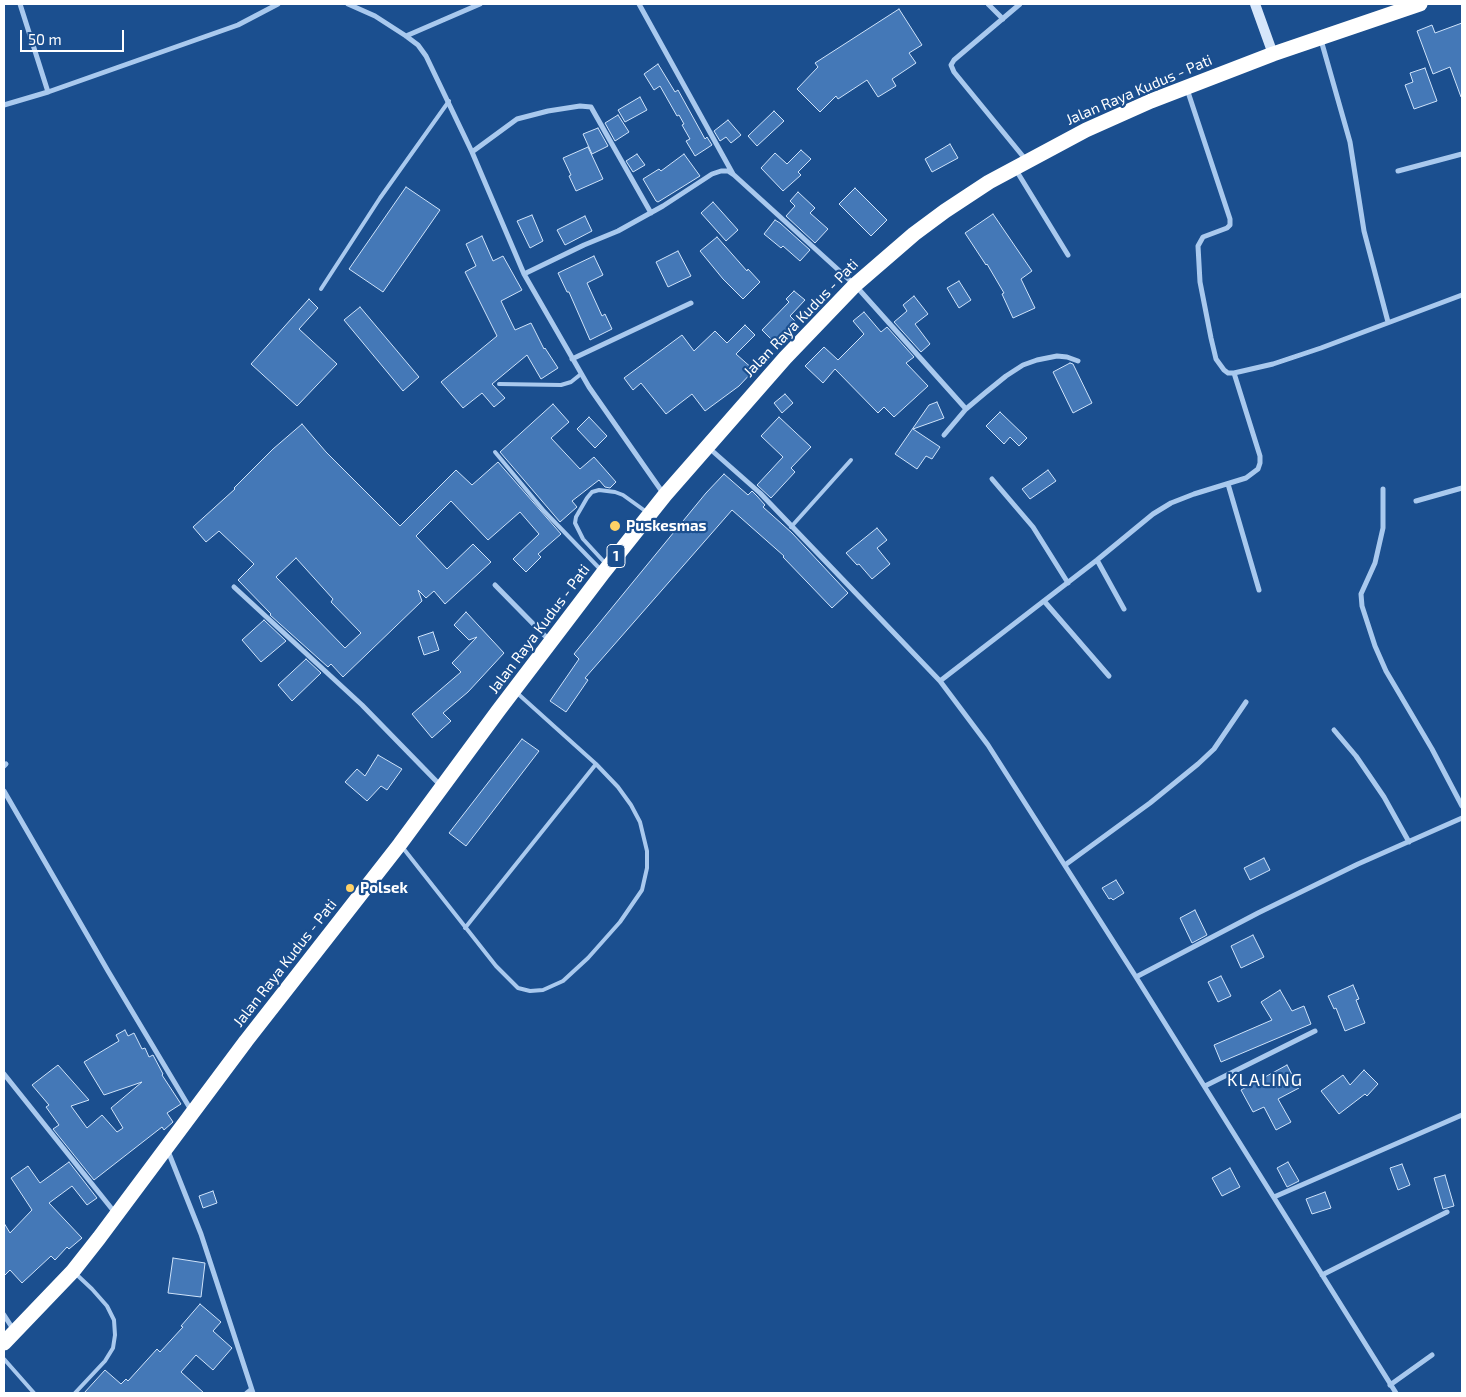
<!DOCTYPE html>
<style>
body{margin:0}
#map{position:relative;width:1466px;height:1397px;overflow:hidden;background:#1b4f8f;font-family:"Exo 2",sans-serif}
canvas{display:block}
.frame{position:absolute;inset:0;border:5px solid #fff;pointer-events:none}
.scale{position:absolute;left:20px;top:30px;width:104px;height:22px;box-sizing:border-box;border:2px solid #fff;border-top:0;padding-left:6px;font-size:15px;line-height:18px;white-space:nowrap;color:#fff;-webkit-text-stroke:4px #1b4f8f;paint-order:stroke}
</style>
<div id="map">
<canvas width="1466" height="1397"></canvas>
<div class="frame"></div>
<div class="scale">50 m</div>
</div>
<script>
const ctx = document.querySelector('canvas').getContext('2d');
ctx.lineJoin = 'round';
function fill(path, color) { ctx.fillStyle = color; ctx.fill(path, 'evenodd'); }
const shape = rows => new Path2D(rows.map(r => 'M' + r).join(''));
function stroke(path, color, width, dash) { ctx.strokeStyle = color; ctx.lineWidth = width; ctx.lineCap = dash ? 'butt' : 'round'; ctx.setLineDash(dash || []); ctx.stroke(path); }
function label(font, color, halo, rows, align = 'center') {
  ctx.font = font + ' "Exo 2",sans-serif'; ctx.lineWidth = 4.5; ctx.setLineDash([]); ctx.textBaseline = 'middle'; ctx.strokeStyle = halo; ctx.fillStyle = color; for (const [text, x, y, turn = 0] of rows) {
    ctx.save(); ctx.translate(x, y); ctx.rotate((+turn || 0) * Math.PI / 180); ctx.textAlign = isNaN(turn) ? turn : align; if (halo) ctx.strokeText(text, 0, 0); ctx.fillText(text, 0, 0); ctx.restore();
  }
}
const building = shape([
 [899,9,922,45,909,53,916,63,892,79,896,86,878,97,867,80,838,99,836,96,820,112,797,89,818,67,815,63,899,9],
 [1462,23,1462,97,1461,97,1450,67,1433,74,1417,31,1432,25,1435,33,1462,23],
 [658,64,675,92,678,90,705,139,707,137,712,145,695,156,686,141,690,139,682,125,684,124,679,115,677,116,660,86,654,90,644,74,658,64],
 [1425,68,1437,101,1414,109,1405,85,1413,82,1410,73,1425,68],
 [640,97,647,110,625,122,618,110,640,97],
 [774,111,784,121,757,146,748,136,774,111],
 [618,115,629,132,615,141,605,123,618,115],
 [728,120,741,135,731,143,726,137,720,141,714,131,728,120],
 [598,128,608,146,592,154,583,134,598,128],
 [950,144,958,158,932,172,925,159,950,144],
 [588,147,603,179,576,191,569,176,571,175,563,158,588,147],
 [801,150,811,159,798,172,801,175,783,191,761,168,775,153,787,164,801,150],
 [637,154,645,165,633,172,626,161,637,154],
 [684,154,700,176,658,202,656,201,643,179,659,169,661,171,684,154],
 [406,187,440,210,383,292,349,269,406,187],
 [855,188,887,220,871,236,839,204,855,188],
 [798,192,815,208,810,213,828,229,815,243,786,216,795,206,790,201,798,192],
 [713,202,738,230,726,241,701,213,713,202],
 [993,214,1032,271,1021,279,1035,308,1013,318,1002,294,1004,293,987,264,986,265,965,233,993,214],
 [532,215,543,241,530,248,517,221,532,215],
 [585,216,592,231,565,245,557,230,585,216],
 [775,220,780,223,810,250,800,261,783,246,781,248,764,234,775,220],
 [482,236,493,261,503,256,522,290,501,301,515,330,531,323,544,349,545,348,558,368,541,379,527,355,492,384,505,398,494,407,482,393,463,408,441,382,497,336,465,272,476,266,466,244,482,236],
 [717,237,747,271,748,269,760,282,743,299,723,279,700,251,717,237],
 [678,251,691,276,668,287,656,262,678,251],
 [594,256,603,275,587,283,602,316,605,314,612,329,590,340,569,292,567,292,558,273,594,256],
 [959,281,971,300,959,308,947,288,959,281],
 [794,291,805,300,790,316,797,323,776,344,762,330,789,302,786,299,794,291],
 [914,296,928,314,915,324,930,344,921,352,894,322,907,311,903,305,914,296],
 [309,299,318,308,299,329,337,364,297,406,251,364,309,299],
 [360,307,419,377,403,391,344,320,360,307],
 [864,312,881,332,887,327,914,357,906,363,928,386,894,417,884,407,878,413,835,369,823,383,805,366,824,347,838,360,864,334,853,321,864,312],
 [745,325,755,335,736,354,754,370,739,386,705,411,692,394,666,414,641,383,633,390,624,378,682,335,694,351,715,331,727,343,745,325],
 [1070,363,1073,364,1092,403,1073,413,1053,372,1070,363],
 [785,394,793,403,782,413,774,403,785,394],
 [937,402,944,418,913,429,940,447,932,459,926,456,917,469,895,454,929,405,937,402],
 [553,404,569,422,551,438,580,469,594,457,616,482,610,488,605,487,599,480,572,501,577,507,560,522,500,452,553,404],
 [1000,412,1027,438,1019,446,1010,437,1004,444,986,426,1000,412],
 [589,417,607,436,595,448,577,429,589,417],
 [779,417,811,447,791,468,795,472,771,498,757,485,783,457,761,436,779,417],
 [302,424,326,452,400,526,456,470,472,485,498,462,561,534,538,554,541,557,526,572,513,559,539,534,520,512,488,540,451,501,416,536,447,569,473,544,491,562,445,604,434,591,426,598,418,590,422,601,343,677,331,664,328,667,270,615,271,614,238,580,254,564,219,531,206,542,193,527,235,489,234,488,273,449,302,424],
 [296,558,333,599,331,602,361,633,345,648,276,577,296,558],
 [1048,470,1056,481,1030,499,1022,489,1048,470],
 [724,474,748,495,752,491,757,496,765,505,763,507,792,533,848,593,832,608,783,557,784,556,732,510,585,678,588,680,566,712,550,701,579,659,574,654,706,493,724,474],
 [877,528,887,540,877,548,890,564,872,579,859,564,857,565,846,553,877,528],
 [466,612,504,653,468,692,443,713,451,721,432,738,412,714,461,672,452,663,477,637,469,640,454,625,466,612],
 [264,620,286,641,261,662,242,640,264,620],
 [433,632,439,650,424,655,418,637,433,632],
 [306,659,321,673,292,701,278,685,306,659],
 [522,739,539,751,466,846,449,833,522,739],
 [378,755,402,769,387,790,381,786,367,801,345,782,357,769,365,776,378,755],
 [1264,858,1270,870,1250,880,1244,868,1264,858],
 [1116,880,1124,893,1113,900,1111,898,1109,899,1102,888,1116,880],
 [1195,910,1207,935,1192,943,1180,918,1195,910],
 [1253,935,1264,957,1241,968,1231,946,1253,935],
 [1221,976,1231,996,1218,1002,1208,982,1221,976],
 [1353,985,1359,999,1356,1000,1365,1023,1345,1031,1336,1008,1334,1009,1328,996,1353,985],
 [1280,990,1292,1011,1304,1006,1311,1024,1221,1062,1214,1045,1272,1020,1261,1002,1280,990],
 [125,1030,128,1036,134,1033,142,1049,145,1048,149,1057,153,1055,163,1074,162,1075,181,1104,167,1113,173,1122,164,1130,162,1127,94,1180,53,1129,59,1125,46,1107,49,1105,32,1085,58,1065,89,1100,71,1106,87,1128,102,1115,117,1132,123,1128,111,1108,142,1082,104,1095,84,1062,119,1041,116,1035,125,1030],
 [1287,1065,1299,1088,1278,1099,1291,1122,1276,1130,1264,1107,1253,1112,1241,1090,1287,1065],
 [1364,1070,1378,1084,1367,1096,1365,1094,1339,1114,1321,1091,1343,1075,1350,1085,1364,1070],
 [69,1162,97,1198,87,1205,72,1186,49,1203,82,1238,69,1249,67,1247,55,1260,51,1256,22,1283,10,1270,4,1276,4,1223,10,1233,32,1210,11,1178,28,1166,40,1183,69,1162],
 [1288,1162,1299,1181,1287,1187,1277,1168,1288,1162],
 [1402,1164,1410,1185,1398,1190,1390,1168,1402,1164],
 [1230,1168,1240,1187,1222,1196,1212,1178,1230,1168],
 [1445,1175,1454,1206,1443,1209,1434,1178,1445,1175],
 [213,1191,217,1203,203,1208,199,1196,213,1191],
 [1325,1192,1331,1208,1312,1214,1306,1199,1325,1192],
 [173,1258,205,1263,201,1297,168,1293,173,1258],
 [200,1304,221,1322,213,1331,232,1348,213,1370,196,1355,181,1372,204,1393,84,1393,105,1370,121,1384,126,1379,128,1381,157,1349,160,1352,183,1327,181,1326,200,1304]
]);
const lane = shape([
 [321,289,380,198,449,101],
 [499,384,561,385,571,382,581,374],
 [495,452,544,511,600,569],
 [791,527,851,460],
 [606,564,583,539,575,523,576,517,587,498,592,492,599,490,615,492,623,495,648,513],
 [403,848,496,966,518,988,530,991,543,990,563,981,588,958,620,922,642,890,647,868,647,851,640,822,631,805,618,787,596,764,516,692],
 [465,928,596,764],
 [4,1359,34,1393],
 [75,1393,105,1361,113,1348,115,1335,114,1320,107,1306,92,1289,76,1274],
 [246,1393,251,1389]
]);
const street = shape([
 [20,4,48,92],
 [348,4,375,16,406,36,418,45,426,56,472,152,524,274,589,387,663,493],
 [639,4,733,174],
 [988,4,1003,19],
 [1020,4,954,60,951,65,954,72,1026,160],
 [406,36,480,4],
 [1321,40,1350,142,1364,231,1388,322],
 [1187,89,1230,219,1230,225,1227,228,1203,237,1198,246,1200,282,1211,338,1216,359,1224,370,1228,373,1234,373,1273,364,1321,348,1462,295],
 [4,105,48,92,238,25,278,4],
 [472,152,517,119,548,111,580,106,591,107,651,213],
 [1016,170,1068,255],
 [1398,171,1462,154],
 [524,274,584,245,618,231,663,206,712,174,721,171,728,171,734,175,855,285,966,409],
 [572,359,691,303],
 [944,435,966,409,985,393,1006,376,1023,365,1037,360,1057,356,1067,357,1078,361],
 [709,448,760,493,940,681,988,745,1136,977,1396,1393],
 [992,479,1033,527,1068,583],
 [1228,484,1259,590],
 [1383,489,1383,528,1375,563,1361,594,1362,606,1375,646,1386,671,1432,749,1462,806],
 [1416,501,1462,488],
 [1097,560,1124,609],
 [495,585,549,640],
 [234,587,362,705,441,786],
 [1044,601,1109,676],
 [940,681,1097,560,1153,514,1171,503,1194,494,1246,478,1258,469,1260,463,1260,456,1234,373],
 [1334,730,1356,756,1384,797,1409,842],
 [4,766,6,764],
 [4,791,108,971,191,1110],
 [1065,865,1150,803,1198,764,1214,749,1246,702],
 [1136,977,1258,913,1358,864,1462,818],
 [4,1074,116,1214],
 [1205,1086,1315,1031],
 [168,1151,201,1234,253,1393],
 [1274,1197,1462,1115],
 [1322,1275,1447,1212],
 [4,1315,13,1329],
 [1390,1385,1432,1355]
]);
const secondary = shape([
 [1255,4,1273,54]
]);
const highway = shape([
 [4,1343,73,1271,99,1238,246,1041,400,844,498,711,603,573,665,495,785,358,855,285,914,234,945,211,989,182,1086,130,1151,101,1273,54,1420,4]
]);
const markers = [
 [615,526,6,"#ffd166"],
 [350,888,5,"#ffd166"]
];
const shields = [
 [616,556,18]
];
const shieldNames = [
 ["1",616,556]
];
const streetNames = [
 ["Jalan Raya Kudus - Pati",1139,90,-23],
 ["Jalan Raya Kudus - Pati",801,318,-46],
 ["Jalan Raya Kudus - Pati",539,629,-53],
 ["Jalan Raya Kudus - Pati",285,963,-52]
];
const poiNames = [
 ["Puskesmas",626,526],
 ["Polsek",360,888]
];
const quarterNames = [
 ["KLALING",1265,1080]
];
fill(building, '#4478b7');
stroke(building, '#cfe3fa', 1);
stroke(lane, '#a9c9ee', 4);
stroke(street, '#a9c9ee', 5);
stroke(secondary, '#d6e6fa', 10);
stroke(highway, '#fff', 15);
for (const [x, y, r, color] of markers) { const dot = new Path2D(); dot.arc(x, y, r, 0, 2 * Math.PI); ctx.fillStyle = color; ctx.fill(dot); stroke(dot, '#1b4f8f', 2); }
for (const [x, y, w] of shields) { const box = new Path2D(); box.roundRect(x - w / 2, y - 11.5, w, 23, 4); ctx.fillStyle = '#1b4f8f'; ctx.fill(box); stroke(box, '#fff', 1); }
label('bold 14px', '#fff', null, shieldNames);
label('15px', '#fff', '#1b4f8f', streetNames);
label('bold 15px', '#fff', '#1b4f8f', poiNames, 'left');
ctx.letterSpacing = '1px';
label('18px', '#fff', '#1b4f8f', quarterNames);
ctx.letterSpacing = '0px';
</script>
